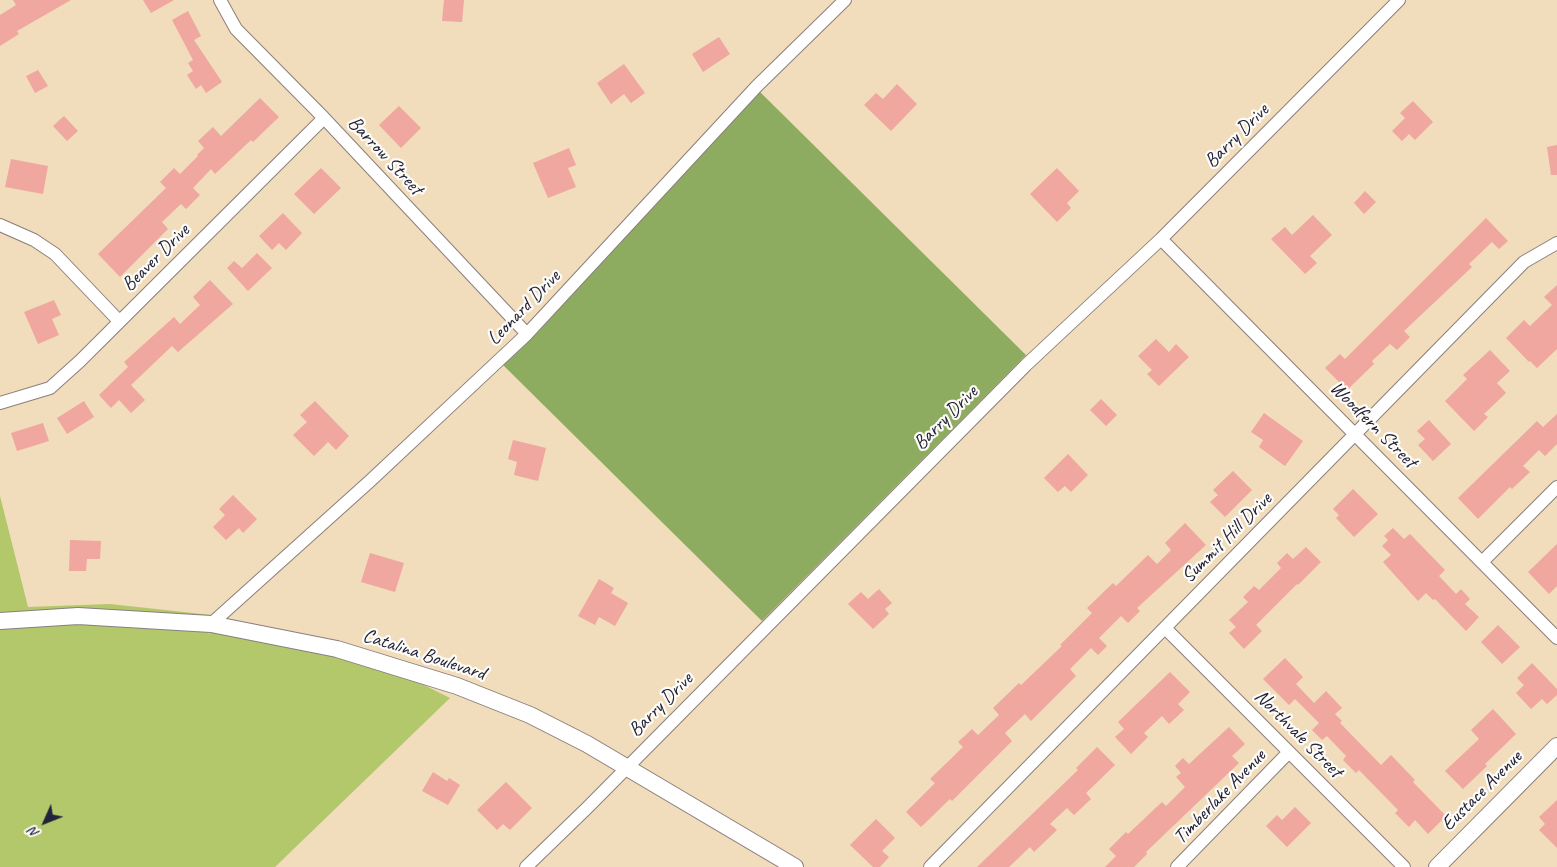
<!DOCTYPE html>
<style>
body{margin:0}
#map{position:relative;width:1557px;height:867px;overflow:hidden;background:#f1dcbc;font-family:Caveat,sans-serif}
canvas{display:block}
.north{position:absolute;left:20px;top:797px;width:50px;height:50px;-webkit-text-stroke:4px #fdfcf7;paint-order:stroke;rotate:226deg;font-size:14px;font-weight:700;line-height:20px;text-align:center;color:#22223b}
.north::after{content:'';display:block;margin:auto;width:18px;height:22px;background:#22223b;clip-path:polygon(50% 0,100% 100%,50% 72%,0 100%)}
</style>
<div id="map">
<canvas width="1557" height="867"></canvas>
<div class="north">N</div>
</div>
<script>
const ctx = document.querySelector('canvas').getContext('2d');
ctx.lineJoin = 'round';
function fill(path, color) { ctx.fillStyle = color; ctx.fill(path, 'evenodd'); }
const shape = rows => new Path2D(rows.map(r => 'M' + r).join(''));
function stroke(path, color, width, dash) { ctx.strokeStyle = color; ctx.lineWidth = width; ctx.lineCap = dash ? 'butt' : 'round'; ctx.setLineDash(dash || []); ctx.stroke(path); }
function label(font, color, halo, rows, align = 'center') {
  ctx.font = font + ' Caveat,sans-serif'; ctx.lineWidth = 4.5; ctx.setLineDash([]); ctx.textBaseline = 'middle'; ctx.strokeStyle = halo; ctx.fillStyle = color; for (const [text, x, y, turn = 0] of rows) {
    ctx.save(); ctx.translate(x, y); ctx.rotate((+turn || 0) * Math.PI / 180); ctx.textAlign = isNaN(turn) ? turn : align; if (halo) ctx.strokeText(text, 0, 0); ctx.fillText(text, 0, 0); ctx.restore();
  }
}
const green = shape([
 [0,496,28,607,110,604,211,615,209,617,0,614],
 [77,623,207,631,209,634,212,631,335,656,416,681,450,698,275,867,0,867,0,628]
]);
const forest = shape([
 [760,92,1026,355,762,621,503,365,536,334]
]);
const building = shape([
 [13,0,71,0,17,31,19,34,0,46,0,15,16,5],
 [143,0,174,0,151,13],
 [444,0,464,0,462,22,442,21],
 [188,11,201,36,194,40,222,82,206,93,201,85,196,89,187,75,193,71,188,63,193,60,172,20],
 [719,37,730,54,703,72,692,54],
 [624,64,645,93,631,103,624,94,611,104,597,83],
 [38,70,48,86,35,93,26,76],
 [897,84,917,104,891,131,864,105,876,93,883,99],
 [260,98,279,117,253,142,251,140,215,174,211,169,193,188,200,195,186,209,181,204,162,222,168,229,120,277,98,254,166,188,160,182,174,168,180,174,198,156,197,155,204,148,198,141,213,127,221,136],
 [1413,101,1433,122,1415,140,1409,134,1402,141,1392,131,1405,118,1400,113],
 [399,106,421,128,401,148,379,125],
 [64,116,78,131,67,141,53,126],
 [1557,145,1557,175,1551,175,1547,147],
 [569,148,576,165,568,168,576,187,548,198,533,163],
 [11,159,48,166,43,194,5,187],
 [321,168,341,188,314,214,294,194],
 [1057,168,1079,191,1067,203,1071,208,1057,222,1030,194],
 [1365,191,1376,202,1364,214,1354,203],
 [283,213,302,233,286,250,279,243,272,250,259,236],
 [1313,215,1332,235,1310,256,1317,263,1305,274,1271,239,1285,227,1292,235],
 [1486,218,1508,241,1499,249,1492,242,1469,264,1472,267,1404,331,1410,337,1397,350,1390,344,1372,361,1374,364,1347,390,1325,368,1340,354,1345,359],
 [257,253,272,268,248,291,227,268,234,261,242,268],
 [210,280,233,304,178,352,172,346,131,385,145,400,131,413,119,400,111,408,99,395,128,367,124,362,174,317,180,324,200,305,193,297],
 [1557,285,1557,349,1537,368,1530,361,1529,362,1506,338,1524,320,1530,326,1552,305,1544,297],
 [54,300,61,315,52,319,59,335,38,344,24,312],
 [1156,339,1169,352,1176,344,1189,357,1159,386,1147,374,1152,370,1138,356],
 [1490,350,1510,371,1497,383,1506,393,1484,414,1488,417,1474,431,1445,401,1467,379,1463,375],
 [1101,399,1117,415,1106,426,1090,410],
 [84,401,94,417,67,434,57,418],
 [315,401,349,436,336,450,328,442,314,456,293,435,307,422,300,415],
 [1264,413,1303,441,1285,466,1259,447,1263,440,1251,432],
 [1557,414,1557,444,1545,456,1539,450,1523,466,1530,472,1512,489,1510,487,1478,519,1458,498,1537,421,1543,427],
 [1429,420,1451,444,1433,461,1418,445,1425,439,1417,431],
 [43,423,49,441,17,451,11,433],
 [513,440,546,448,538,481,514,475,517,462,508,459],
 [1068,454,1088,475,1071,492,1065,486,1058,492,1044,478],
 [1233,471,1252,490,1225,517,1210,502,1218,495,1213,490],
 [1353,489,1378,514,1354,537,1336,518,1339,515,1333,509],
 [233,495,257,519,243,533,239,528,226,540,213,527,225,515,219,509],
 [1185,523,1206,545,1137,608,1140,611,1128,623,1121,616,1099,638,1107,646,1098,655,1091,648,1070,669,1076,676,1031,721,1025,714,1005,733,1012,741,952,801,950,799,921,827,906,812,935,783,930,779,963,747,958,742,972,729,978,735,999,715,993,708,1019,683,1021,685,1062,646,1060,645,1092,613,1087,608,1113,583,1116,586,1148,555,1157,564,1171,550,1165,543],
 [1393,528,1404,539,1410,534,1445,570,1439,576,1456,594,1461,589,1470,599,1465,604,1479,617,1466,631,1435,599,1433,600,1426,593,1418,601,1383,562,1391,555,1382,546,1388,540,1384,536],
 [70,540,101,541,100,559,87,559,86,571,69,571],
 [1557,544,1557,586,1549,594,1528,572],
 [1306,547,1321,562,1298,585,1297,584,1256,625,1262,631,1244,649,1229,633,1236,627,1229,620,1248,602,1243,597,1254,586,1259,590,1281,568,1277,563,1287,553,1293,559],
 [370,553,404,563,395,592,361,582],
 [599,579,614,588,611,593,628,603,615,626,599,617,595,625,578,616],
 [879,589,892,603,885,609,889,614,873,629,848,604,861,592,868,599],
 [1498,625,1520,647,1502,664,1481,642],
 [1285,658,1303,677,1296,684,1314,703,1326,691,1342,708,1335,714,1342,721,1340,723,1381,765,1391,755,1415,780,1413,782,1446,816,1428,834,1415,820,1409,827,1395,813,1398,810,1359,770,1356,773,1343,760,1346,756,1327,736,1322,740,1312,730,1319,723,1295,699,1289,705,1263,679],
 [1532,663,1557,689,1557,695,1547,704,1542,699,1531,709,1516,693,1524,685,1517,678],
 [1170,672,1190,692,1178,704,1184,710,1169,724,1162,716,1144,733,1148,737,1131,754,1115,737,1124,729,1118,722],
 [1493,709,1516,734,1485,764,1487,766,1463,789,1445,771,1479,739,1471,730],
 [1229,727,1245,744,1232,756,1239,763,1146,852,1147,854,1134,867,1105,867,1116,856,1109,849,1126,832,1128,834,1162,802,1166,806,1185,787,1176,777,1181,773,1175,766,1183,758,1189,764],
 [1097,747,1115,765,1086,793,1091,799,1074,815,1067,808,1050,824,1057,830,1034,852,1030,847,1009,867,977,867,1078,770,1076,768],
 [433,772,447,781,449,778,460,785,448,805,422,791],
 [506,782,532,808,510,830,503,824,497,830,477,810],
 [1557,800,1557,848,1539,830,1545,824,1539,817],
 [1295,807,1311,823,1287,847,1266,826,1277,815,1282,820],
 [876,819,895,838,882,851,889,857,880,867,873,867,850,845]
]);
const minor = shape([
 [220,0,236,29,324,118,527,334],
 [0,225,34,240,55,254,119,321],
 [1161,239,1557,638],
 [0,403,50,388,80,361,324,118],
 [1482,562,1557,487],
 [211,624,370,481,527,334,757,86,845,0],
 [1165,628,1404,867],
 [526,867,587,808,1026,365,1161,239,1399,0],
 [930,867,1524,262,1557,243],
 [1177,867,1289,752]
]);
const tertiary = shape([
 [0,621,78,616,211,624,337,649,457,686,530,715,587,744,795,867],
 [1437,867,1557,746]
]);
const streetNames = [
 ["Barry Drive",1237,136,-45],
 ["Barrow Street",385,156,47],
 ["Beaver Drive",156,258,-45],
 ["Leonard Drive",524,308,-46],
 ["Barry Drive",946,418,-45],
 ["Woodfern Street",1373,425,45],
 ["Summit Hill Drive",1227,538,-45],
 ["Catalina Boulevard",424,655,18],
 ["Barry Drive",661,705,-45],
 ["Northvale Street",1298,734,45],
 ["Eustace Avenue",1482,791,-45],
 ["Timberlake Avenue",1220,797,-46]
];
fill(green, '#b3c76b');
fill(forest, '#8eac5f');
fill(building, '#efa79f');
stroke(minor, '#8a7f7c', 14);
stroke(tertiary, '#8a7f7c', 18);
stroke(minor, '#fff', 12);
stroke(tertiary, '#fff', 16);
label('20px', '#22223b', '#fdfcf7', streetNames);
</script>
